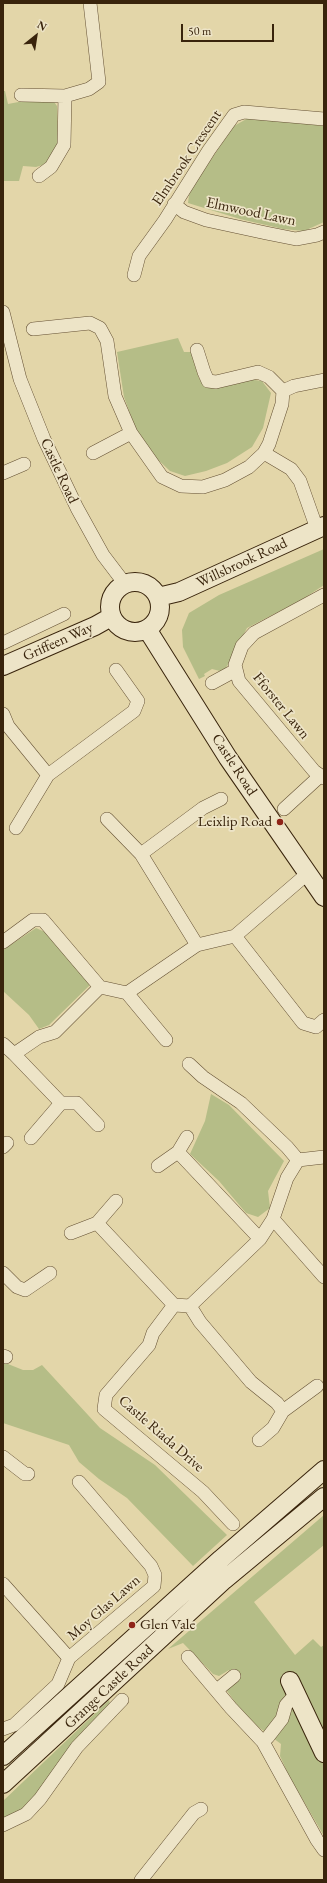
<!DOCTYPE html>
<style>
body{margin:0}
#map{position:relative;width:327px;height:1883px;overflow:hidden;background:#e3d6a9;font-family:"EB Garamond",serif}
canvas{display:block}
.frame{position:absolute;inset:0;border:4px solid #39240c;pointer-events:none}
.north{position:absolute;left:16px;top:16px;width:40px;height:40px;-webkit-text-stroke:3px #ede4c7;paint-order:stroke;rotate:30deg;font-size:11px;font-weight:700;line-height:16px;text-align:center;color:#39240c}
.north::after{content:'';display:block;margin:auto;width:14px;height:18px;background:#39240c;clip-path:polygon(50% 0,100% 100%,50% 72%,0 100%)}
.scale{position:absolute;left:181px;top:24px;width:93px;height:18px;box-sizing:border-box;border:2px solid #39240c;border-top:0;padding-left:5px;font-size:12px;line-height:14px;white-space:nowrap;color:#39240c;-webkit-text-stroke:3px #ede4c7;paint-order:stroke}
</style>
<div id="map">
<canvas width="327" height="1883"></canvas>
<div class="frame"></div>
<div class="north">N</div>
<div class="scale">50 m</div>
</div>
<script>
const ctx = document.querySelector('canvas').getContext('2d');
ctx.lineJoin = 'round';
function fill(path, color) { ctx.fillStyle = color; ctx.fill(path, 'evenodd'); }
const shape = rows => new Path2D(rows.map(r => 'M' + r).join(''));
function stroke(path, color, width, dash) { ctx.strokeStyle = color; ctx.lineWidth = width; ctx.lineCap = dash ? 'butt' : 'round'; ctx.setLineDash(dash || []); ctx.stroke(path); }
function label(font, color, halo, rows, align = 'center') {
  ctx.font = font + ' "EB Garamond",serif'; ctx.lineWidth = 3.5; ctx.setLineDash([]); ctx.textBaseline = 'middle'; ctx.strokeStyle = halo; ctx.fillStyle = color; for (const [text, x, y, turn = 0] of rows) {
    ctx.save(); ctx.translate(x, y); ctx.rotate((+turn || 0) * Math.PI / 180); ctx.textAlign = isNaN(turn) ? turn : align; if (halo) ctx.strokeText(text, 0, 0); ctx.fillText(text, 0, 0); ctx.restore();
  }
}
const green = shape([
 [3,91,5,91,8,104,50,96,57,106,58,147,46,164,36,167,23,166,19,181,3,181],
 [250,117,324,126,324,222,304,231,283,229,240,219,188,203,189,195,195,183,234,126],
 [178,338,184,352,191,352,199,378,205,387,213,388,247,379,262,381,271,393,263,428,252,447,227,463,206,471,185,476,170,471,151,453,135,427,124,397,117,352],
 [324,549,324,585,303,599,247,628,224,672,212,669,204,674,205,676,199,679,183,647,182,630,189,613,219,595],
 [36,928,45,932,89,979,89,986,49,1025,39,1029,29,1015,3,991,3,950],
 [211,1094,229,1105,284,1161,268,1191,270,1208,258,1217,246,1213,219,1181,190,1154,205,1121],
 [3,1362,23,1370,33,1370,42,1365,100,1428,155,1465,227,1535,193,1566,127,1498,99,1479,79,1462,69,1445,3,1423],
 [324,1515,324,1545,254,1602,295,1655,313,1639,321,1647,324,1645,324,1836,289,1776,280,1756,281,1744,257,1726,238,1706,227,1691,231,1681,236,1678,229,1670,219,1676,213,1674,183,1643,168,1649],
 [109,1700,111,1708,42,1789,22,1811,3,1819,3,1801]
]);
const street = shape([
 [21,95,65,96],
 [39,176,51,167,64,145,65,96,89,89,99,82,90,3],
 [174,204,184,212,206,220,266,233,296,239,317,235,324,232],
 [134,275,139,256,165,220,209,150,234,115,244,112,324,119],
 [3,312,20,379,44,439,77,508,103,555,125,584],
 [33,329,90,323,100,328,107,341,115,396,131,433,162,477,181,486,203,487,225,480,249,467,264,453,269,444,282,404,283,391,294,386,324,380],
 [197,350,204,372,208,381,216,382,258,372,269,377,283,391],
 [93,453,131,433],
 [264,453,291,469,300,481,317,529],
 [3,473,24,464],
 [324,595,254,633,242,646,235,665,239,681,314,771,324,778],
 [3,643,64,614],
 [212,683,236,670],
 [3,714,8,726,48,775,16,828],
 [48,775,134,711,138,701,116,670],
 [284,809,320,776],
 [107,819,141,854,197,945],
 [141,854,203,808,221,799],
 [235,936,303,1023,316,1027,324,1020],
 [3,942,33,920,43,920,100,987],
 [127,993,166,1040],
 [3,1044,14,1054],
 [189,1064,203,1077,241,1103,287,1147,298,1160],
 [61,1103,77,1103,98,1125],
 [31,1138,61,1103,14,1054,39,1037,55,1032,100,987,127,993,197,945,235,936,307,874],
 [3,1147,7,1143],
 [178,1152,187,1137],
 [298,1160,324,1157],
 [158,1166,178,1152,260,1239],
 [273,1219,324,1277],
 [97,1223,116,1201],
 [71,1233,97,1223,174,1305],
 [3,1273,17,1287,25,1290,50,1273],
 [190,1306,200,1322,251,1382,277,1403,283,1411,317,1386],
 [3,1356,6,1357],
 [259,1440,273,1428,283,1411],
 [3,1457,25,1474,28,1474],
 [233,1524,203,1492,104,1409,106,1395,149,1345,153,1333,174,1305,190,1306,260,1239,273,1219,287,1178,298,1160],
 [3,1584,69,1658],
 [188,1657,231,1708,263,1742],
 [217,1690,234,1676],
 [295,1695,286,1705,282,1719,268,1737,263,1742,317,1840,324,1850],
 [3,1729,14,1725,58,1684,69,1658,154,1586,155,1575,151,1566,79,1482],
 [3,1825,26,1814,40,1799,77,1747,122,1700],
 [141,1880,194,1813,201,1809]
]);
const secondary = shape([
 '110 607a25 25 0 1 1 50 0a25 25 0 1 1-50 0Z',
 [158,597,179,592,324,526],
 [147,629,228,758,324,897],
 [3,666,95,626,111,617],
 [290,1681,324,1753],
 [3,1756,221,1559,324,1470],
 [3,1784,224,1580,324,1497]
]);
const markers = [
 [280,822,4,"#8f2418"],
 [132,1625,4,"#8f2418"]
];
const streetNames = [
 ["Elmbrook Crescent",187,158,-56],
 ["Elmwood Lawn",251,212,12],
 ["Castle Road",59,471,65],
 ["Willsbrook Road",242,563,-25],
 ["Griffeen Way",58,642,-24],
 ["Fforster Lawn",281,706,51],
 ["Castle Road",234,765,57],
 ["Castle Riada Drive",161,1434,41],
 ["Moy Glas Lawn",104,1608,-41],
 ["Grange Castle Road",109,1687,-43]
];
const poiNames = [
 ["Leixlip Road",272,822],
 ["Glen Vale",140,1625,"left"]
];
fill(green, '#b5bd87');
stroke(street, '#645033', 14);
stroke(secondary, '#39240c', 20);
stroke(street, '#ede4c7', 13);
stroke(secondary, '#ede4c7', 18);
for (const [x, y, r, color] of markers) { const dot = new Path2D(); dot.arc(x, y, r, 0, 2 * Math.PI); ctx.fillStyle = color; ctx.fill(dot); stroke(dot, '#ede4c7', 1.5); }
label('15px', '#39240c', '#ede4c7', streetNames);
label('15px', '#39240c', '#ede4c7', poiNames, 'right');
</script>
